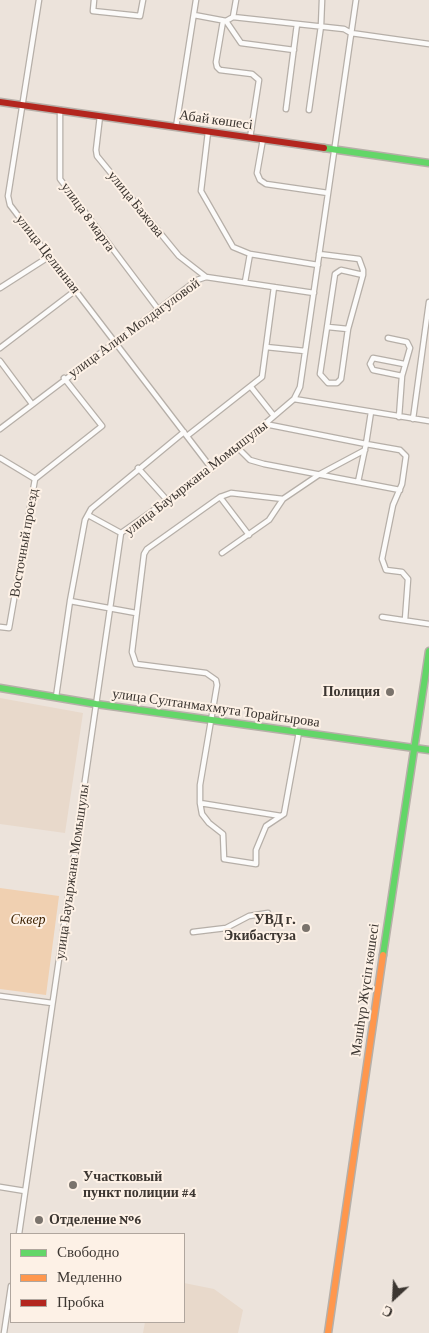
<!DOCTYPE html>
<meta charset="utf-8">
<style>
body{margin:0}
#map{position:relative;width:429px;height:1333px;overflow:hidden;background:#ece3db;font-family:"Crimson Pro",serif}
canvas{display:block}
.legend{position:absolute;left:10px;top:1233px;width:175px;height:90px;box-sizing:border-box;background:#fdf1e6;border:1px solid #b0a69e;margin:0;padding:6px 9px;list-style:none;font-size:15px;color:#3c3631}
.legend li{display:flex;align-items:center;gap:10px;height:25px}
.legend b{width:25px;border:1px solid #b0a69e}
.north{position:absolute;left:369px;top:1273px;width:50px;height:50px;-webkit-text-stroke:4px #fdf1e6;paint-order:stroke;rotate:205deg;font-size:14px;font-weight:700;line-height:20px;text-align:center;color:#3c3631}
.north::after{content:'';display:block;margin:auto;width:18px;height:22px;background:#3c3631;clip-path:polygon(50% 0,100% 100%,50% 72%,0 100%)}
</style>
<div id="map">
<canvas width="429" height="1333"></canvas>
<ul class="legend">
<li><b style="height:6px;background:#63d668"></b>Свободно</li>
<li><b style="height:6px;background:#ff974d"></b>Медленно</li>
<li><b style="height:6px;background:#b3261e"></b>Пробка</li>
</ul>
<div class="north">С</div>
</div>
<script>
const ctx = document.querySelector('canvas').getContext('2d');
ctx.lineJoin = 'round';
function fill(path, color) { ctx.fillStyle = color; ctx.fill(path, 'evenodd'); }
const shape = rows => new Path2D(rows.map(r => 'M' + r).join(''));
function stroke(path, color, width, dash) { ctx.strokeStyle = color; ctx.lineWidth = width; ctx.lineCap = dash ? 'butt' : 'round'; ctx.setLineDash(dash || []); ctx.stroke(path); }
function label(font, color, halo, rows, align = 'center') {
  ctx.font = font + ' "Crimson Pro",serif'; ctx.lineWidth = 4; ctx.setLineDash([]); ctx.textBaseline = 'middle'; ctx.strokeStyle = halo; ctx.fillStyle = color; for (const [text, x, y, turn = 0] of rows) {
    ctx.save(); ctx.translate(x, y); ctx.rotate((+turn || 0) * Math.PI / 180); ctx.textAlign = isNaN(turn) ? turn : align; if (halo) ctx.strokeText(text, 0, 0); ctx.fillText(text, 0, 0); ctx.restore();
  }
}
const built = shape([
 [0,698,83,713,65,833,0,824],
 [184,1283,214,1289,243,1310,238,1333,143,1333,145,1322,184,1322]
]);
const green = shape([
 [0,888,59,896,46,995,0,989]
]);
const street = shape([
 [39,0,8,196,10,205,212,469],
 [94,0,93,11,140,16,143,0],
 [194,15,226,21,233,17,344,29,351,33,429,44],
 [233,17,236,0],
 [223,21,216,62,217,67,220,70,252,74,259,80,250,138],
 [226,21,241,43,294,50],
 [286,109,297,24],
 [60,110,60,179,158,309],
 [309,110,321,26,322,0],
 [100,116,96,150,97,156,179,256,206,277],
 [176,127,196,0],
 [208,132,201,191,233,247,250,254,245,282],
 [263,139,257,173,260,180,266,184,328,193],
 [250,254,318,265],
 [319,254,359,259,363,270,363,275,348,329,341,379,337,383,328,383,320,374,335,274,341,270,363,275],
 [0,288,50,256],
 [328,327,348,329],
 [388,338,407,342,410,348,402,376,399,417],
 [266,347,305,351],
 [0,348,76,290],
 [0,361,32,404],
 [402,376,373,370,370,364,373,358,404,364],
 [251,387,274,416],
 [294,399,429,421],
 [371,412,366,444,400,450,406,456,402,484,393,505,382,559,386,570,402,572,408,579,405,620],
 [413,419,429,302],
 [265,424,366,444,358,482],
 [0,429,197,280,206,277,314,293],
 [187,436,262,377,274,287],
 [237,447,250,460,264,464,400,490],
 [0,458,35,479,102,426,64,378],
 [138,468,167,500],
 [220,497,249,535],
 [88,515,121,533],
 [222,553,269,520,283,499],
 [70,601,136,613],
 [382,617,429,624],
 [0,627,9,628,35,479],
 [56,697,70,601,85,520,91,509,184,432],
 [299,732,284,814,266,826,256,850,256,864,224,859,223,834,209,823,202,814,200,803,200,785,217,685,216,680,206,673,136,664,132,652,144,554,147,549,220,497,231,493,283,499,320,474,365,450],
 [200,803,281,816],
 [193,932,226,928,249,916,268,913],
 [0,996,52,1003],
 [0,1187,25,1191],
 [19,1234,121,533,212,469,294,399,300,387,356,0],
 [4,1333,11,1286]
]);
const fast = shape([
 [324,148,429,163],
 [0,688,96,704,429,750],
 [383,955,429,651]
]);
const slow = shape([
 [328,1333,383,955]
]);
const jam = shape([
 [0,102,324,148]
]);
const markers = [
 [390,692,5,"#7a736c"],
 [306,928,5,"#7a736c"],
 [73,1185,5,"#7a736c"],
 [39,1220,5,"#7a736c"]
];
const streetNames = [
 ["Абай көшесі",216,120,8],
 ["улица Бажова",136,204,51],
 ["улица 8 марта",88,217,54],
 ["улица Целинная",48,254,52],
 ["улица Алии Молдагуловой",134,328,-36],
 ["улица Бауыржана Момышулы",196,478,-38],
 ["Восточный проезд",24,543,-80],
 ["улица Султанмахмута Торайгырова",216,708,8],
 ["улица Бауыржана Момышулы",72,872,-82],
 ["Мәшһүр Жүсіп көшесі",365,990,-82]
];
const poiNames = [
 ["Полиция",380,692],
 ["УВД г.",296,920],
 ["Экибастуза",296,936],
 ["Участковый",83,1177,"left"],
 ["пункт полиции #4",83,1193,"left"],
 ["Отделение №6",49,1220,"left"]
];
const parkNames = [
 ["Сквер",28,920]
];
fill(built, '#e8d9cb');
fill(green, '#f0d0b1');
stroke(street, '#b6afa8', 7);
stroke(fast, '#b6afa8', 9);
stroke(slow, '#b6afa8', 9);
stroke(jam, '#b6afa8', 9);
stroke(street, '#fcfbfa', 4.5);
stroke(fast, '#63d668', 6);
stroke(slow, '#ff974d', 6);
stroke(jam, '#b3261e', 6);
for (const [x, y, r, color] of markers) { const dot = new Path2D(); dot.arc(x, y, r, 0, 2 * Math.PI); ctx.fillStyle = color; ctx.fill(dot); stroke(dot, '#fdf1e6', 2); }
label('14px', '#3c3631', '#fdf1e6', streetNames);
label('bold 14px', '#3c3631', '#fdf1e6', poiNames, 'right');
label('italic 14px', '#3e2303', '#fdf1e6', parkNames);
</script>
